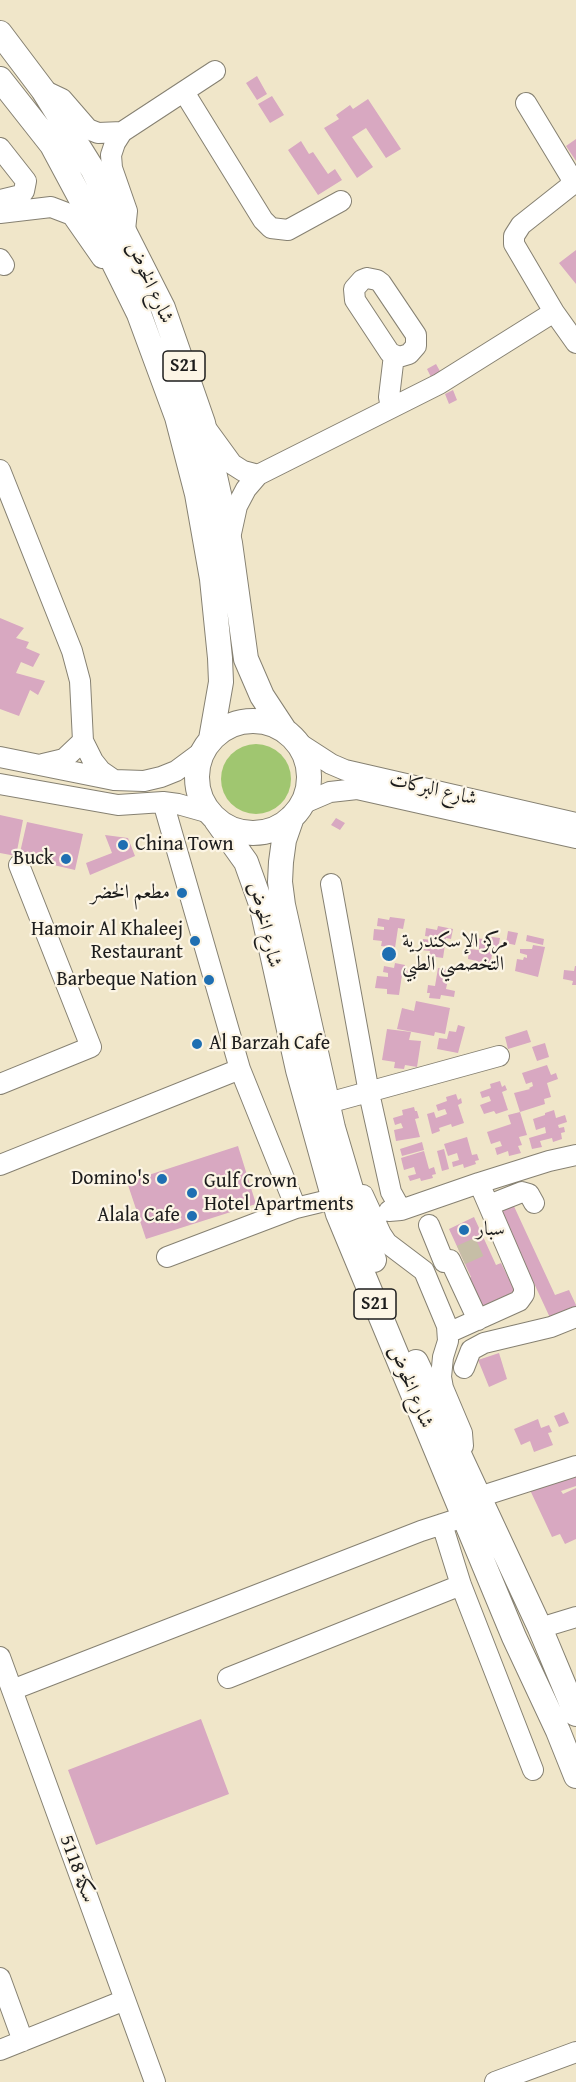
<!DOCTYPE html>
<meta charset="utf-8">
<style>
body{margin:0}
canvas{display:block;background:#f0e6c9}
</style>
<canvas width="576" height="2082"></canvas>
<script>
const ctx = document.querySelector('canvas').getContext('2d');
ctx.lineJoin = 'round';
function fill(path, color) { ctx.fillStyle = color; ctx.fill(path, 'evenodd'); }
const shape = rows => new Path2D(rows.map(r => 'M' + r).join(''));
function stroke(path, color, width, dash) { ctx.strokeStyle = color; ctx.lineWidth = width; ctx.lineCap = dash ? 'butt' : 'round'; ctx.setLineDash(dash || []); ctx.stroke(path); }
function label(font, color, halo, rows, align = 'center') {
  ctx.font = font + ' "Gentium Book Plus",Amiri,serif'; ctx.lineWidth = 4.5; ctx.setLineDash([]); ctx.textBaseline = 'middle'; ctx.strokeStyle = halo; ctx.fillStyle = color; for (const [text, x, y, turn = 0] of rows) {
    ctx.save(); ctx.translate(x, y); ctx.rotate((+turn || 0) * Math.PI / 180); ctx.textAlign = isNaN(turn) ? turn : align; if (halo) ctx.strokeText(text, 0, 0); ctx.fillText(text, 0, 0); ctx.restore();
  }
}
const green = shape([
 '221 779a35 35 0 1 1 70 0a35 35 0 1 1-70 0Z'
]);
const building = shape([
 [257,76,267,94,257,100,246,83],
 [272,96,284,115,270,123,258,104],
 [368,99,401,149,386,158,366,128,352,137,373,167,357,178,324,128,339,119,336,115,350,105,353,109],
 [576,139,576,161,566,146],
 [301,141,309,154,313,152,328,174,335,169,342,180,318,195,288,150],
 [576,250,576,284,559,263],
 [436,364,441,373,432,379,427,369],
 [453,390,457,400,449,404,445,394],
 [0,618,24,628,16,638,29,642,26,648,40,654,33,667,21,662,16,673,45,681,38,695,30,690,19,716,0,709],
 [0,815,23,820,16,856,0,853],
 [336,818,345,823,340,830,331,825],
 [27,822,83,834,75,870,19,857],
 [105,835,128,838,135,856,90,875,86,863,112,853],
 [390,917,405,919,403,929,398,928,395,948,381,946,382,941,373,940,374,929,384,930,384,927,377,926,378,918,389,920],
 [438,926,453,929,451,939,446,938,443,958,429,956,430,951,421,950,423,939,432,940,432,937,425,936,426,928,437,930],
 [508,931,518,933,515,945,506,943],
 [527,935,544,939,543,945,526,941],
 [485,936,500,938,498,949,493,948,490,967,477,965,477,961,468,959,469,949,479,950,479,946,472,945,473,938,484,939],
 [533,945,545,947,538,977,515,971,517,959,523,960,524,957,527,958,527,955,520,953,520,949,532,949],
 [395,963,405,965,405,970,410,971,409,976,402,975,399,995,387,994,387,989,375,988,377,976,388,977,388,973,383,972,384,966,394,968],
 [575,966,576,966,576,985,572,985,573,981,563,979,564,970,574,971],
 [438,968,450,970,446,989,455,991,454,997,441,995,440,999,429,998,430,993,427,993,428,985,435,986],
 [416,1001,450,1008,445,1034,435,1032,434,1036,397,1029,402,1008,414,1011],
 [458,1025,465,1027,458,1053,437,1049,439,1038,447,1039,449,1031,456,1032],
 [387,1029,411,1032,409,1040,421,1041,417,1067,405,1065,404,1069,394,1068,395,1062,382,1060],
 [527,1030,531,1042,508,1049,505,1037],
 [545,1043,549,1057,537,1061,532,1047],
 [547,1065,551,1075,556,1073,558,1079,547,1083,551,1097,544,1099,545,1104,520,1112,514,1093,530,1089,529,1088,533,1086,532,1082,526,1084,522,1073],
 [500,1081,502,1087,505,1085,507,1090,502,1092,508,1110,496,1114,494,1111,484,1114,480,1105,491,1101,489,1096,482,1098,480,1092,491,1088,490,1084],
 [456,1094,458,1100,461,1098,462,1103,458,1105,464,1123,452,1127,451,1124,439,1128,440,1131,432,1134,427,1114,434,1112,436,1118,447,1114,445,1109,438,1111,436,1105,447,1101,446,1097],
 [414,1107,415,1111,417,1111,419,1118,415,1119,420,1137,396,1141,394,1130,403,1128,401,1123,395,1125,393,1118,403,1115,402,1110],
 [554,1110,556,1118,565,1115,567,1122,558,1125,559,1128,564,1127,565,1132,561,1133,562,1139,553,1142,552,1138,540,1141,542,1147,532,1149,529,1138,546,1133,545,1127,536,1130,533,1119,545,1115,545,1113],
 [520,1112,527,1135,519,1137,522,1145,518,1146,521,1153,509,1156,508,1151,497,1155,495,1148,502,1146,500,1141,491,1144,487,1132,511,1124,508,1115],
 [467,1137,472,1155,477,1154,479,1160,475,1161,476,1164,464,1168,463,1164,453,1167,452,1162,459,1160,457,1153,448,1156,444,1144],
 [422,1142,424,1150,402,1156,400,1149],
 [238,1146,256,1204,146,1239,127,1182],
 [444,1149,449,1169,442,1171,437,1151],
 [424,1151,429,1169,434,1167,436,1174,432,1175,433,1178,421,1181,420,1178,410,1181,408,1176,416,1174,414,1167,404,1170,401,1158],
 [512,1202,555,1295,569,1290,576,1305,576,1315,552,1322,499,1208],
 [474,1217,496,1265,501,1263,515,1291,479,1308,466,1280,471,1277,449,1229],
 [499,1353,507,1379,489,1387,478,1360],
 [564,1412,569,1423,559,1427,554,1416],
 [538,1419,541,1428,549,1425,552,1432,548,1433,553,1445,534,1452,530,1441,521,1445,514,1429],
 [576,1474,576,1486,561,1491,563,1494,576,1488,576,1539,565,1544,560,1534,552,1537,530,1490],
 [201,1719,229,1794,96,1845,68,1770]
]);
const minorTunnel = shape([
 [461,1255,486,1244]
]);
const minor = shape([
 [43,90,62,99,88,129,98,133,122,132],
 [184,92,263,220,271,228,288,230,341,201],
 [526,103,572,179,569,187,521,225,514,236,514,244,554,312,576,343],
 [0,148,26,181,24,191,21,195,0,200],
 [0,213,51,207,72,215,102,258],
 [125,230,127,211,112,168,111,155,115,143,122,132,215,71],
 [0,259,4,265],
 [367,278,377,280,381,283,416,335,416,346,409,354,399,357,390,353,355,300,354,289,362,280,367,278],
 [391,408,389,397,394,355],
 [208,431,232,464,243,471,258,475],
 [0,470,72,651,80,681,83,741,93,761,101,771,114,780],
 [230,538,237,506,246,489,258,475,439,384,554,312],
 [297,742,331,764,345,770,576,823],
 [0,757,114,780,144,781,161,777,176,771,203,751],
 [43,764,64,759,83,741],
 [0,784,118,805,163,802,178,804,210,813],
 [163,802,240,1069,296,1208],
 [302,804,330,792,357,789,576,838],
 [331,884,369,1093,391,1192,401,1210],
 [0,1084,91,1047,19,865],
 [328,1103,499,1056],
 [0,1165,240,1069],
 [363,1195,381,1234,387,1243,424,1271,447,1326,448,1341,443,1357,441,1377,443,1388,462,1433,463,1446],
 [489,1205,522,1192,529,1194,534,1203],
 [389,1211,401,1210,479,1183,549,1161,576,1155],
 [429,1225,444,1262],
 [167,1257,296,1208,333,1199],
 [450,1260,478,1320],
 [448,1333,519,1301,524,1294,524,1287,479,1183],
 [464,1368,471,1350,484,1343,551,1327,576,1317],
 [479,1497,576,1466],
 [442,1524,461,1585,533,1770],
 [540,1628,576,1617],
 [0,1657,155,2082],
 [228,1678,461,1585],
 [12,1690,421,1531,464,1517],
 [0,1978,23,2041],
 [0,2050,125,2000],
 [495,2082,576,2052]
]);
const major = shape([
 [0,33,43,90,93,170,163,308,203,423,230,543,246,659,262,696,285,731],
 [0,79,52,145,97,229,139,314,177,417,197,494,212,579,220,658,221,682,211,739],
 '197 777a56 56 0 1 1 112 0a56 56 0 1 1-112 0Z',
 [292,817,284,840,281,862,280,882,283,905,333,1128,364,1233,374,1260],
 [216,820,246,862,261,904,298,1070,338,1214,514,1637,558,1731,576,1776],
 [416,1362,540,1628,576,1714]
]);
const markers = [
 [123,845,6,"#1f6fb2"],
 [66,859,6,"#1f6fb2"],
 [182,893,6,"#1f6fb2"],
 [195,941,6,"#1f6fb2"],
 [389,954,8,"#1f6fb2"],
 [209,980,6,"#1f6fb2"],
 [197,1044,6,"#1f6fb2"],
 [162,1179,6,"#1f6fb2"],
 [192,1193,6,"#1f6fb2"],
 [192,1216,6,"#1f6fb2"],
 [464,1230,6,"#1f6fb2"]
];
const shields = [
 [184,366,42],
 [375,1304,42]
];
const shieldNames = [
 ["S21",184,366],
 ["S21",375,1304]
];
const streetNames = [
 ["شارع الخوض",149,283,65],
 ["شارع البركات",433,790,13],
 ["شارع الخوض",264,925,76],
 ["شارع الخوض",410,1387,67],
 ["سكة 5118",77,1869,70]
];
const poiNames = [
 ["China Town",135,845,"left"],
 ["Buck",54,859],
 ["مطعم الخضر",170,893],
 ["Hamoir Al Khaleej",183,930],
 ["Restaurant",183,953],
 ["مركز الإسكندرية",402,942,"left"],
 ["التخصصي الطبي",402,965,"left"],
 ["Barbeque Nation",197,980],
 ["Al Barzah Cafe",209,1044,"left"],
 ["Domino's",150,1179],
 ["Gulf Crown",204,1182,"left"],
 ["Hotel Apartments",204,1205,"left"],
 ["Alala Cafe",180,1216],
 ["سبار",476,1230,"left"]
];
fill(green, '#a0c670');
fill(building, '#d8a8c1');
stroke(minorTunnel, '#c6bea6', 20, [20, 10]);
stroke(minor, '#868172', 22);
stroke(major, '#868172', 26);
stroke(minor, '#fff', 20);
stroke(major, '#fff', 24);
for (const [x, y, r, color] of markers) { const dot = new Path2D(); dot.arc(x, y, r, 0, 2 * Math.PI); ctx.fillStyle = color; ctx.fill(dot); stroke(dot, '#fcf5e5', 2); }
for (const [x, y, w] of shields) { const box = new Path2D(); box.roundRect(x - w / 2, y - 15, w, 30, 4.5); ctx.fillStyle = '#fcf5e5'; ctx.fill(box); stroke(box, '#1c1c1c', 1.5); }
label('bold 18px', '#1c1c1c', null, shieldNames);
label('20px', '#1c1c1c', '#fcf5e5', streetNames);
label('20px', '#1c1c1c', '#fcf5e5', poiNames, 'right');
</script>
